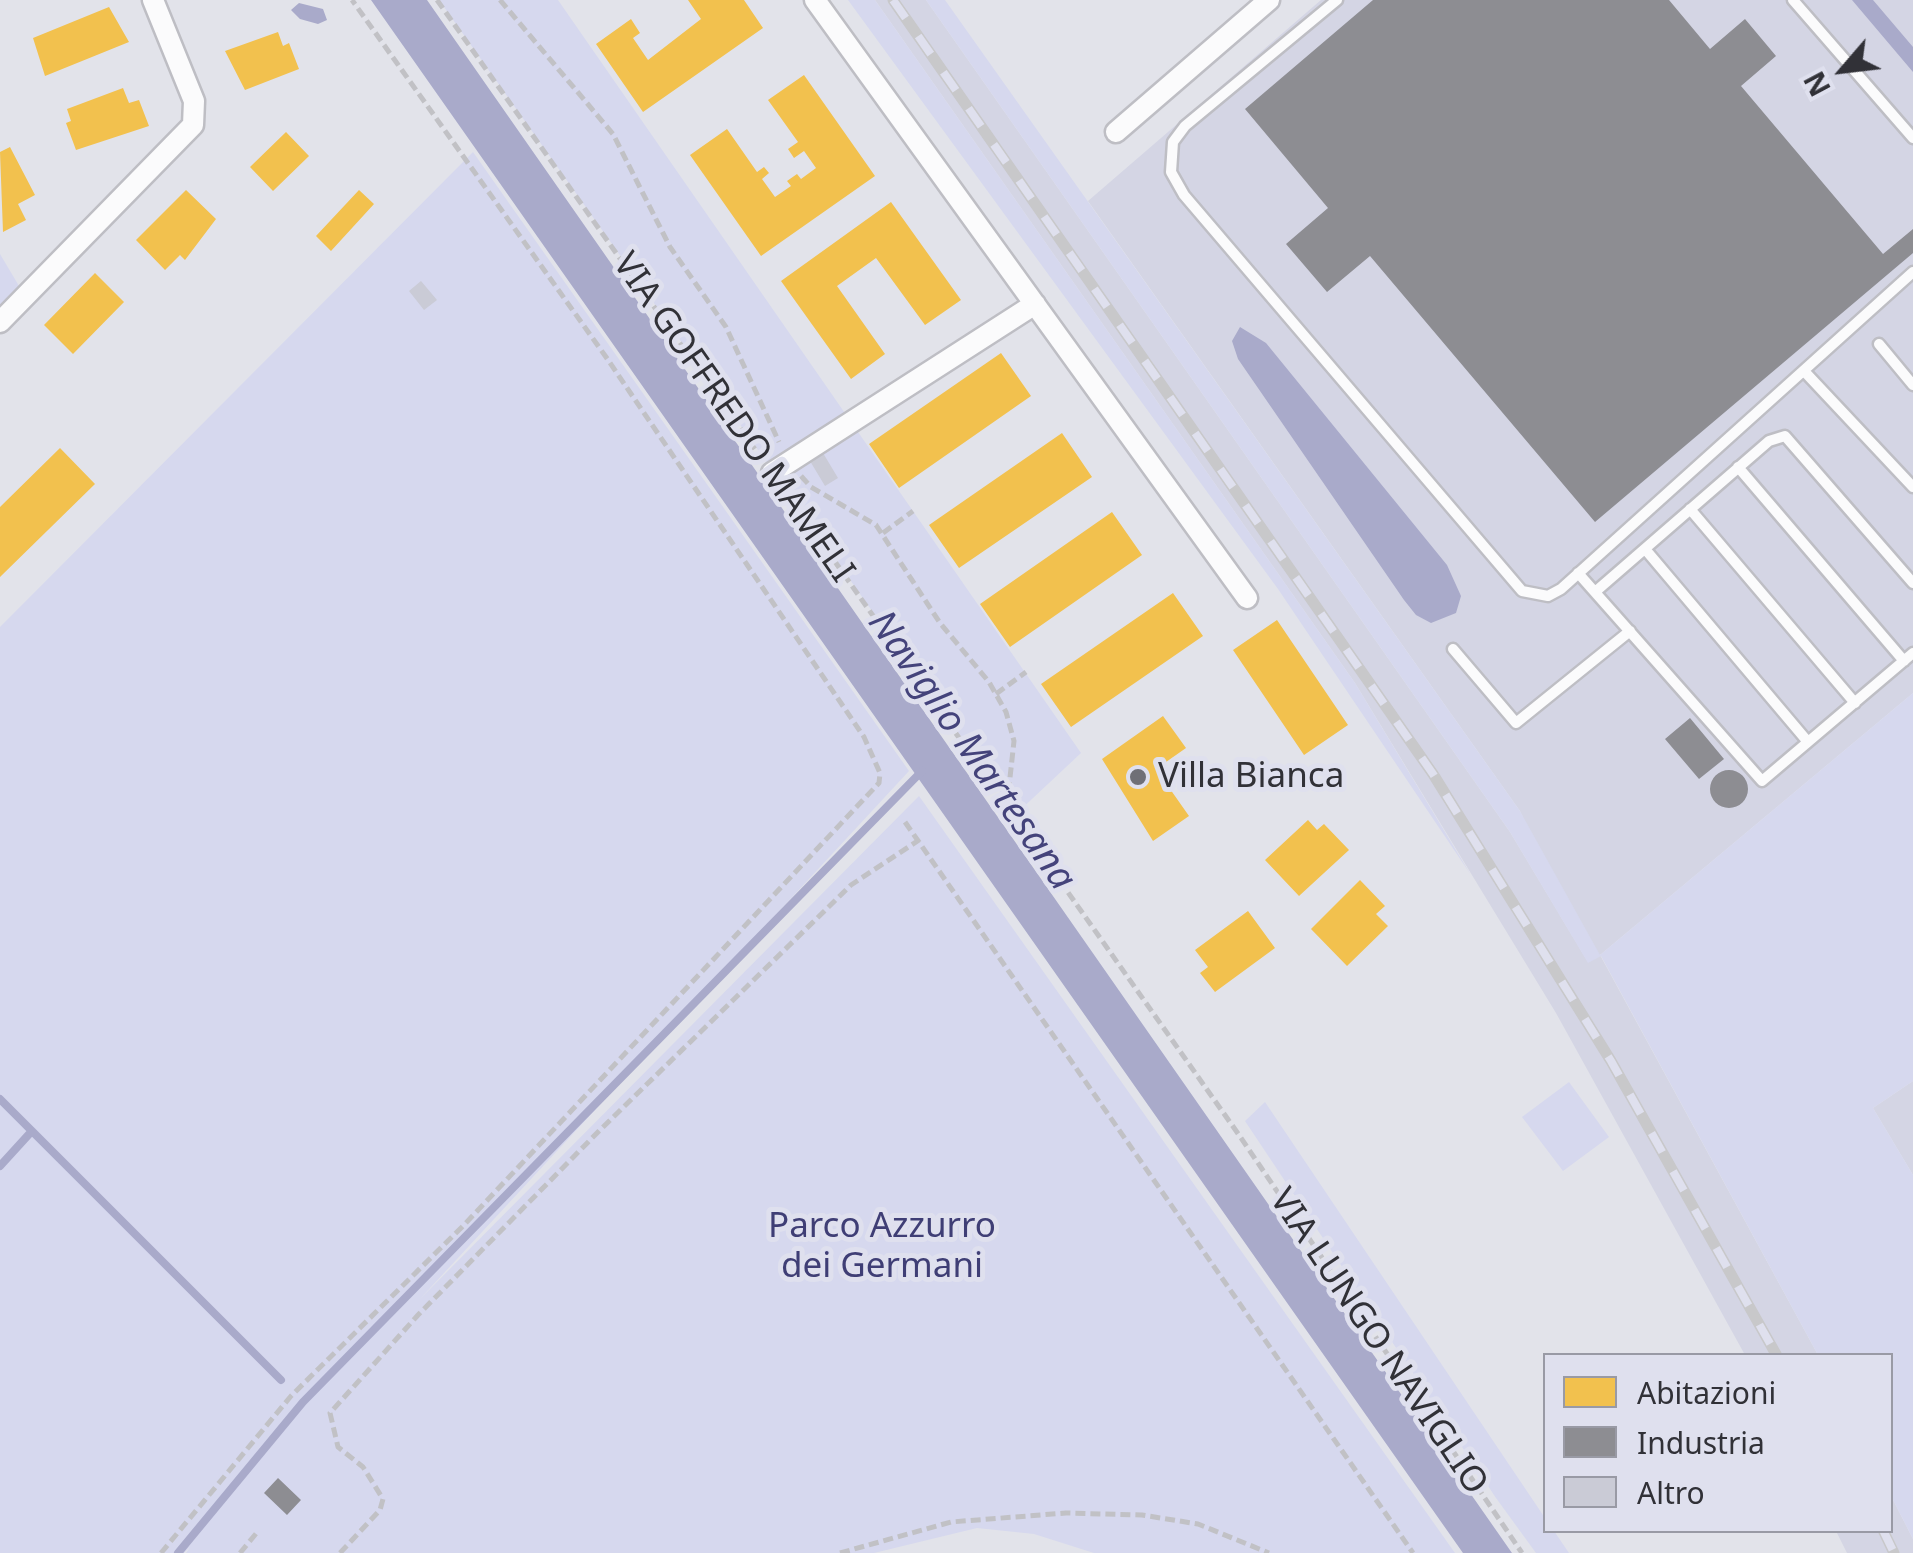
<!DOCTYPE html>
<style>
body{margin:0}
#map{position:relative;width:1913px;height:1553px;overflow:hidden;background:#e2e3ea;font-family:"Noto Sans",sans-serif}
canvas{display:block}
.legend{position:absolute;left:1543px;top:1353px;width:350px;height:180px;box-sizing:border-box;background:#dfe0ee;border:2px solid #999aa5;margin:0;padding:12px 18px;list-style:none;font-size:30px;color:#313137}
.legend li{display:flex;align-items:center;gap:20px;height:50px}
.legend b{width:50px;border:2px solid #999aa5}
.north{position:absolute;left:1793px;top:20px;width:100px;height:100px;-webkit-text-stroke:8px #dfe0ee;paint-order:stroke;rotate:242deg;font-size:28px;font-weight:700;line-height:40px;text-align:center;color:#313137}
.north::after{content:'';display:block;margin:auto;width:35px;height:45px;background:#313137;clip-path:polygon(50% 0,100% 100%,50% 72%,0 100%)}
</style>
<div id="map">
<canvas width="1913" height="1553"></canvas>
<ul class="legend">
<li><b style="height:28px;background:#f2c14e"></b>Abitazioni</li>
<li><b style="height:28px;background:#8d8d92"></b>Industria</li>
<li><b style="height:28px;background:#cacbd6"></b>Altro</li>
</ul>
<div class="north">N</div>
</div>
<script>
const ctx = document.querySelector('canvas').getContext('2d');
ctx.lineJoin = 'round';
function fill(path, color) { ctx.fillStyle = color; ctx.fill(path, 'evenodd'); }
const shape = rows => new Path2D(rows.map(r => 'M' + r).join(''));
function stroke(path, color, width, dash) { ctx.strokeStyle = color; ctx.lineWidth = width; ctx.lineCap = dash ? 'butt' : 'round'; ctx.setLineDash(dash || []); ctx.stroke(path); }
function label(font, color, halo, rows, align = 'center') {
  ctx.font = font + ' "Noto Sans",sans-serif'; ctx.lineWidth = 10; ctx.setLineDash([]); ctx.textBaseline = 'middle'; ctx.strokeStyle = halo; ctx.fillStyle = color; for (const [text, x, y, turn = 0] of rows) {
    ctx.save(); ctx.translate(x, y); ctx.rotate((+turn || 0) * Math.PI / 180); ctx.textAlign = isNaN(turn) ? turn : align; if (halo) ctx.strokeText(text, 0, 0); ctx.fillText(text, 0, 0); ctx.restore();
  }
}
const built = shape([
 [875,0,926,0,1510,832,1588,962,1520,811,1088,201,1321,0,1913,0,1913,693,1600,955,1818,1355,1745,1355,1556,1013,1355,683],
 [1913,1081,1913,1175,1873,1108],
 [1891,1496,1913,1539,1913,1553,1847,1553,1836,1531,1890,1530]
]);
const green = shape([
 [439,0,558,0,1081,753,1016,814],
 [848,0,875,0,1355,683,1471,875,1278,589],
 [926,0,945,0,1520,811,1600,955,1913,693,1913,1081,1873,1108,1913,1175,1913,1539,1891,1496,1890,1356,1818,1355,1601,956,1588,963,1510,832],
 [473,152,909,771,419,1300,919,796,1455,1553,1094,1553,1034,1534,977,1528,874,1553,186,1553,190,1547,184,1553,0,1553,0,627],
 [0,254,19,286,0,305],
 [1569,1082,1609,1137,1563,1171,1522,1117],
 [1265,1102,1545,1518,1546,1530,1554,1531,1569,1553,1536,1553,1496,1498,1245,1121]
]);
const water = shape([
 [371,0,427,0,1512,1553,1463,1553],
 [1852,0,1873,0,1913,47,1913,72],
 [299,3,323,9,327,20,318,24,300,19,291,10],
 [1240,327,1266,343,1447,565,1461,596,1456,613,1431,623,1416,615,1404,600,1238,359,1232,341]
]);
const homes = shape([
 [688,0,744,0,763,28,643,112,596,44,631,19,640,33,633,38,648,60,701,19],
 [109,7,129,42,45,76,33,38],
 [278,32,283,46,289,43,299,69,245,90,225,51],
 [804,75,875,176,761,256,690,155,727,129,757,172,764,167,769,173,762,179,775,197,791,186,787,181,797,174,801,179,816,168,804,151,794,158,788,149,798,142,768,100],
 [123,88,129,103,139,100,149,126,76,150,66,123,71,121,67,109],
 [286,132,309,156,273,191,250,167],
 [10,147,35,195,18,204,26,220,3,232,0,152],
 [186,190,216,219,185,260,180,255,165,270,136,240],
 [359,190,374,204,331,251,316,236],
 [891,202,961,300,925,325,876,258,837,286,885,354,851,379,781,281],
 [95,273,124,302,73,354,44,325],
 [1001,353,1031,396,899,488,869,444],
 [1062,433,1092,477,959,568,929,525],
 [60,448,95,484,0,577,0,507],
 [1112,512,1142,555,1010,647,980,604],
 [1173,593,1203,636,1071,727,1041,684],
 [1277,620,1348,725,1304,755,1233,650],
 [1163,716,1186,748,1156,769,1189,816,1153,841,1102,759],
 [1308,820,1317,830,1324,824,1349,850,1299,896,1265,860],
 [1360,880,1385,906,1376,914,1388,926,1347,966,1311,929],
 [1248,911,1275,948,1215,992,1200,973,1208,967,1195,950]
]);
const industry = shape([
 [1373,0,1669,0,1710,49,1745,19,1776,56,1741,86,1883,254,1913,229,1913,253,1595,522,1370,256,1327,292,1286,244,1328,208,1245,109],
 [1690,718,1724,759,1699,779,1665,739],
 '1710 789a19 19 0 1 1 38 0a19 19 0 1 1-38 0Z',
 [278,1478,301,1500,287,1515,264,1493]
]);
const stream = shape([
 [0,1099,281,1380],
 [0,1166,31,1132],
 [178,1553,303,1402,922,771]
]);
const building = shape([
 [421,281,437,300,424,310,409,291],
 [823,453,838,478,825,486,810,461]
]);
const path = shape([
 [437,0,759,455],
 [500,0,613,134,670,247,726,327,779,442],
 [801,476,811,487,876,525,940,623,989,682,1006,712,1014,741,1007,805],
 [783,488,1239,1135,1522,1553],
 [883,533,913,511],
 [996,694,1026,672],
 [905,822,1413,1553],
 [161,1553,291,1396,464,1225,879,783,880,773,864,737,606,357,352,0],
 [240,1553,259,1530],
 [340,1553,380,1510,383,1499,363,1467,338,1447,330,1413,418,1315,599,1131,851,885,919,840],
 [840,1553,951,1522,1066,1513,1142,1515,1198,1524,1269,1553]
]);
const lane = shape([
 [1337,0,1185,126,1173,142,1171,172,1184,195,1522,591,1548,596,1561,589,1913,272],
 [1793,0,1913,138],
 [1879,344,1913,385],
 [1804,371,1913,487],
 [1738,467,1904,661],
 [1690,509,1855,703],
 [1645,549,1808,742],
 [1578,573,1762,781,1913,653],
 [1595,592,1769,441,1785,436,1913,583],
 [1453,649,1516,723,1630,631]
]);
const street = shape([
 [815,0,1247,598],
 [1116,132,1269,0],
 [0,322,193,125,194,101,153,0],
 [772,473,1035,304]
]);
const rail = shape([
 [893,0,1433,774,1611,1061,1777,1356],
 [1883,1530,1894,1553]
]);
const markers = [
 [1138,777,10,"#6f6f76"]
];
const streetNames = [
 ["VIA GOFFREDO MAMELI",733,418,55],
 ["VIA LUNGO NAVIGLIO",1378,1342,56]
];
const poiNames = [
 ["Villa Bianca",1158,777]
];
const parkNames = [
 ["Parco Azzurro",882,1227],
 ["dei Germani",882,1267]
];
const waterNames = [
 ["Naviglio Martesana",971,751,55]
];
fill(built, '#d4d5e4');
fill(green, '#d6d8ee');
fill(water, '#a9aaca');
fill(homes, '#f2c14e');
fill(industry, '#8d8d92');
stroke(stream, '#a9aaca', 8);
fill(building, '#cacbd6');
stroke(lane, '#bebec4', 15);
stroke(street, '#bebec4', 25);
stroke(path, '#c1c1c5', 5, [10, 5]);
stroke(lane, '#fbfbfc', 10);
stroke(street, '#fbfbfc', 20);
stroke(rail, '#c8c8ca', 11);
stroke(rail, '#dfe0ee', 8, [22]);
for (const [x, y, r, color] of markers) { const dot = new Path2D(); dot.arc(x, y, r, 0, 2 * Math.PI); ctx.fillStyle = color; ctx.fill(dot); stroke(dot, '#dfe0ee', 4); }
label('35px', '#313137', '#dfe0ee', streetNames);
label('35px', '#313137', '#dfe0ee', poiNames, 'left');
label('35px', '#3f3e75', '#dfe0ee', parkNames);
label('italic 38px', '#44437b', '#dfe0ee', waterNames);
</script>
